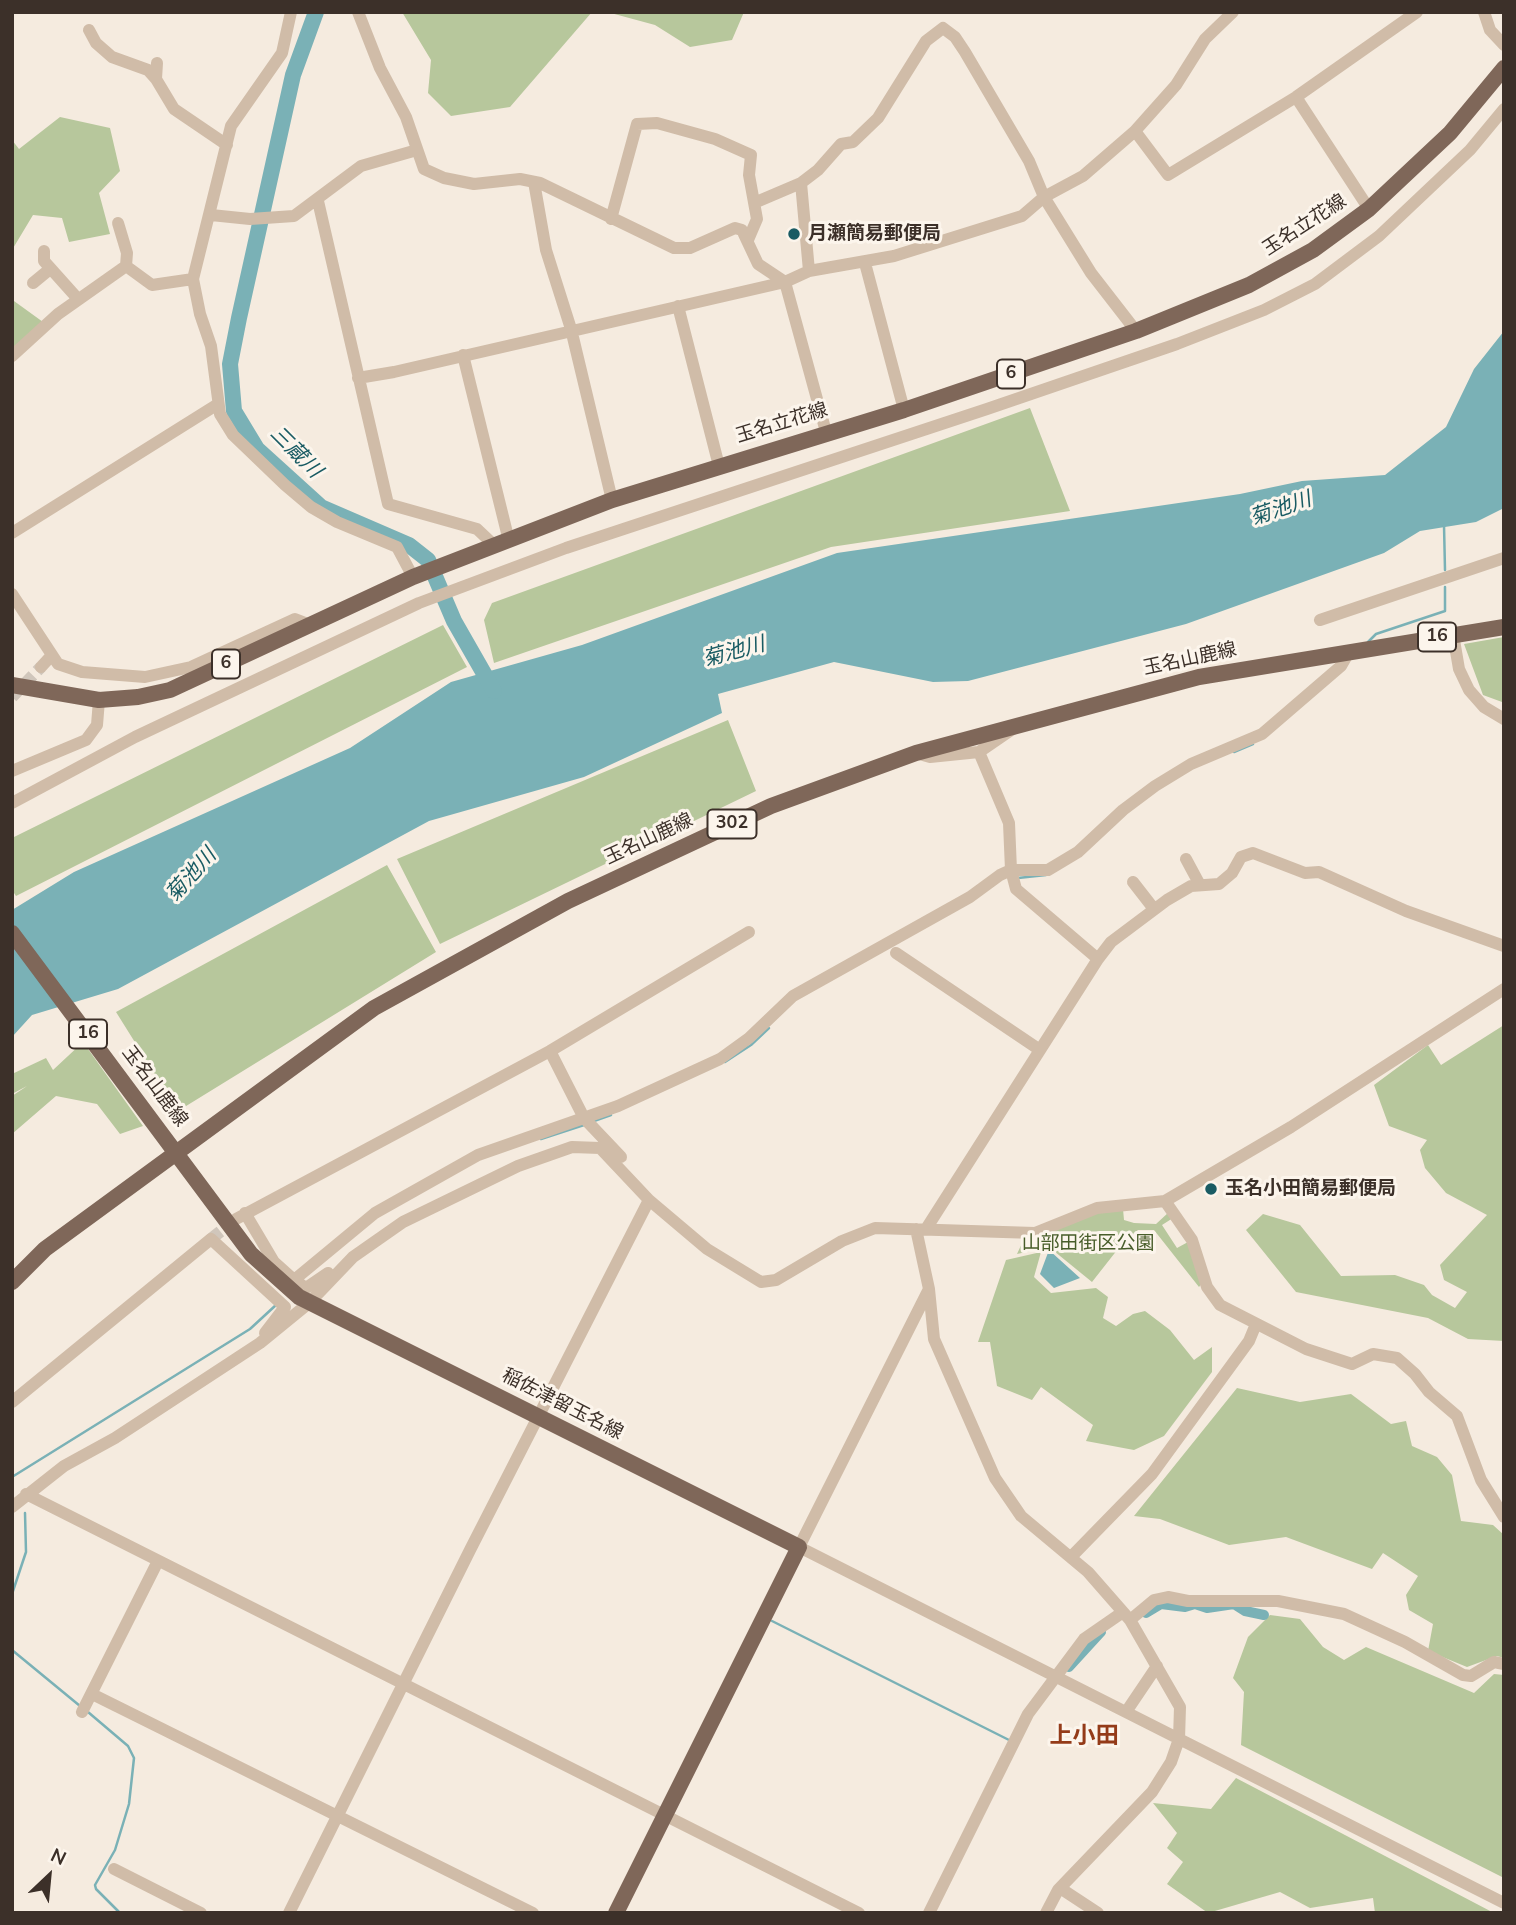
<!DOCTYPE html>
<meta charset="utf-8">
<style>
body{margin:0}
#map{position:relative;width:1516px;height:1925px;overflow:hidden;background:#f5ebdf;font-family:"Nunito Sans",sans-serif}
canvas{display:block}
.frame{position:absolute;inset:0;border:14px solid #3c3029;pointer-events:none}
.north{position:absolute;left:14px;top:1841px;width:70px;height:70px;-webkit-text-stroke:5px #fcf5ec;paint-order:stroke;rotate:26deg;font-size:19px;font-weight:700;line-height:28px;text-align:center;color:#3c3029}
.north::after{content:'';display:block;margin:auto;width:24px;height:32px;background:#3c3029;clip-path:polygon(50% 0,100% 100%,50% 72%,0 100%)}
</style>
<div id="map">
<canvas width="1516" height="1925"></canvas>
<div class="frame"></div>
<div class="north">N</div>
</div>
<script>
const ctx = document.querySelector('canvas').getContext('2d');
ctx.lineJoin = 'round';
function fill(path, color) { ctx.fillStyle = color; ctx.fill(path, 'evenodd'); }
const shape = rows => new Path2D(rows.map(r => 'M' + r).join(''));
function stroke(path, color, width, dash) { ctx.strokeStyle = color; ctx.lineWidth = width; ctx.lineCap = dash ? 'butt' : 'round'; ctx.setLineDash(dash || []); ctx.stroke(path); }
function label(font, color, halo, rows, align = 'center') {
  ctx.font = font + ' "Nunito Sans","Noto Sans JP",sans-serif'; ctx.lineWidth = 6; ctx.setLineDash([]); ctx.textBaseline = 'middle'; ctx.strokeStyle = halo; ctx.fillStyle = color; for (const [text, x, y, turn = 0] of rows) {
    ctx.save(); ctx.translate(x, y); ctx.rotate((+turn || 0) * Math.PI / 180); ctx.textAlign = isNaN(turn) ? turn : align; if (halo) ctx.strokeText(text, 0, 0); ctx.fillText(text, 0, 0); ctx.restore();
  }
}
const green = shape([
 [402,12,592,12,510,107,451,116,428,93,431,60],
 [607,12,744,12,732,40,690,47,655,25],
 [60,117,110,128,120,171,99,193,110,234,69,242,62,218,33,215,12,250,12,140,19,149],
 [14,301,43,322,12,349,12,302],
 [1030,408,1070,511,831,547,494,663,484,620,492,603],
 [443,625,467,667,16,896,12,890,12,838],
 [1504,637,1504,702,1502,702,1483,695,1464,644],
 [728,720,756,791,440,944,397,859],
 [387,865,436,952,178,1111,116,1012],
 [1504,1025,1504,1341,1468,1339,1428,1318,1296,1292,1246,1230,1263,1214,1300,1225,1341,1276,1395,1275,1424,1285,1432,1295,1455,1308,1467,1292,1444,1280,1440,1265,1487,1215,1446,1193,1425,1168,1420,1150,1427,1140,1389,1126,1374,1085,1428,1045,1441,1065],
 [83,1042,143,1126,120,1134,97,1104,56,1096,12,1134,12,1096,27,1086,12,1094,12,1074,46,1058,53,1070],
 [1123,1209,1124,1220,1134,1223,1156,1224,1169,1212,1173,1218,1162,1225,1177,1248,1188,1242,1203,1282,1199,1287,1154,1230,1138,1230,1125,1240,1092,1282,1049,1247,1017,1254,1023,1241,1029,1237,1100,1211],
 [1041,1252,1034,1277,1051,1293,1096,1288,1108,1297,1103,1318,1116,1326,1133,1314,1145,1311,1170,1330,1194,1360,1212,1347,1212,1372,1164,1436,1134,1450,1086,1441,1093,1425,1041,1387,1032,1400,997,1386,990,1342,978,1342,1006,1260],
 [1237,1388,1300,1402,1351,1394,1391,1424,1406,1421,1412,1446,1437,1457,1452,1475,1461,1521,1493,1525,1504,1535,1504,1658,1497,1656,1467,1667,1428,1651,1433,1624,1409,1610,1406,1595,1418,1576,1383,1553,1372,1569,1286,1537,1229,1545,1160,1519,1134,1516],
 [1270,1615,1300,1619,1323,1647,1344,1660,1366,1647,1474,1693,1494,1674,1504,1675,1504,1878,1241,1745,1244,1692,1233,1678,1248,1637],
 [1236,1778,1494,1913,1375,1913,1373,1898,1310,1908,1280,1892,1208,1913,1167,1884,1183,1862,1167,1848,1177,1833,1153,1803,1211,1809]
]);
const water = shape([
 [1504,331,1504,508,1476,522,1420,531,1384,553,1186,624,968,681,933,682,834,662,718,694,722,713,584,777,429,821,118,989,32,1015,12,1037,12,910,74,872,350,748,451,682,582,645,837,553,1240,494,1302,481,1385,475,1446,427,1474,369],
 [1049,1250,1080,1278,1054,1288,1040,1274]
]);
const stream = shape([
 [1444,525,1445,570],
 [1368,642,1376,634,1445,611,1445,587],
 [1234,752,1253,744],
 [1018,878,1046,875],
 [725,1062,751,1045,769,1028],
 [594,1121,611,1115],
 [541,1139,584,1125],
 [12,1477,250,1329,276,1305],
 [12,1594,26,1552,25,1513],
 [772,1621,1009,1740],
 [12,1650,80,1706],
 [88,1712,128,1746,134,1758,129,1804,115,1850,95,1885,96,1889,120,1913]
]);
const canal = shape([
 [1146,1613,1161,1604,1185,1607,1195,1604,1207,1608,1234,1604,1245,1611,1264,1615],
 [1069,1667,1101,1632]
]);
const river = shape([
 [316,12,293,75,239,318,230,364,234,411,257,449,321,507,409,545,428,560,454,621,494,691]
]);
const minorTunnel = shape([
 [12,697,41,667],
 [211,1239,236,1219]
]);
const minor = shape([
 [291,12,282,53,231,126,193,279,200,314,211,346,220,414,233,435,285,485,311,507,337,522,397,547,413,577],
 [358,12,380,68,406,117,424,169,444,178,474,184,520,179,540,183,674,248,690,248,735,228,742,230,758,264,785,282,826,432],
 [1484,12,1490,30,1504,45],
 [89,30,96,43,112,57,148,70,156,79],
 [157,63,156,79,174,109,227,145],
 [1296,97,1369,209],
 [1135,131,1168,175,1296,97,1417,12],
 [534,182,546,250,571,329,612,500],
 [801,183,809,271],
 [318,201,388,504,477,529,495,546],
 [754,203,801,183,818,170,841,144,853,142,878,118,926,41,943,28,955,37,965,52,1029,161,1044,197,1091,273,1136,331],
 [211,215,250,219,294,216,361,166,417,150],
 [611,219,637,124,657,123,715,139,751,155,749,175,757,219,748,240],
 [118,223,127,253,126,266],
 [44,251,44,261,78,299],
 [865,263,904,410],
 [33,283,50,269],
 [678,306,719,466],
 [463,355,509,541],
 [12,356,58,314,126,266,152,285,193,279],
 [358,378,394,372,785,282,809,271,894,256,1022,216,1044,197,1083,176,1135,131,1176,85,1205,39,1233,12],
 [12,533,218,404],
 [12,594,58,664,82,672,145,677,191,667,295,619,308,624],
 [1320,620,1504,558],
 [1453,634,1459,669,1469,690,1484,707,1504,719],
 [41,667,52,655],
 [979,752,1014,728],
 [916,753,930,757,979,752,1009,823,1011,870,1016,889,1098,959],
 [12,771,86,740,97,725,99,700],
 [12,803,135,737,419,603,566,548,987,409,1177,344,1264,310,1315,284,1379,236,1470,150,1504,109],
 [1186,859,1200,885],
 [1133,882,1154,909],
 [896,953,1040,1050],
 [550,1051,584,1118,621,1157],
 [1165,1201,1192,1240,1207,1287,1220,1305,1306,1349,1352,1364,1373,1354,1397,1358,1415,1374,1429,1392,1457,1416,1481,1480,1504,1517],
 [245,1213,274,1262,294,1280,306,1288,328,1273],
 [236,1219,550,1051,749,932],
 [916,1229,929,1289,934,1339,995,1478,1021,1516,1088,1572,1130,1620,1180,1707,1179,1739,1171,1762,1152,1792,1058,1890,1046,1913],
 [926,1229,1098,959,1111,942,1167,900,1191,886,1219,884,1232,873,1241,857,1253,853,1305,873,1319,872,1406,911,1504,946],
 [294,1280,375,1213,478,1155,618,1106,720,1059,749,1038,793,996,970,897,1000,875,1011,870,1048,870,1078,852,1123,810,1155,786,1191,764,1262,734,1341,666,1349,652],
 [929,1289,799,1547,1504,1903],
 [12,1402,211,1239,285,1307,265,1333],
 [26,1494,859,1913],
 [12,1507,64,1466,115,1438,260,1343,309,1303,353,1257,403,1222,518,1166,572,1147,600,1148,649,1200,707,1249,761,1282,776,1280,842,1241,875,1228,1035,1233,1097,1208,1165,1201,1291,1127,1504,989],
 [1072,1556,1152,1474,1249,1341,1256,1324],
 [1130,1620,1154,1600,1168,1597,1188,1601,1278,1601,1344,1614,1405,1642,1463,1675,1471,1676,1494,1662,1504,1664],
 [92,1694,533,1913],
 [82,1712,158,1561],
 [1126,1712,1157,1666],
 [114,1869,201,1913],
 [1060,1888,1098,1913],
 [289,1913,470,1550,649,1200],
 [929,1913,1028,1714,1084,1639,1123,1612]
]);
const major = shape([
 [12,685,99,700,138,697,170,690,413,577,612,500,904,410,1136,331,1249,285,1313,250,1369,209,1450,133,1504,68],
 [12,933,251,1254,299,1297,799,1547,616,1913],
 [12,1282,45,1249,374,1008,568,901,771,806,916,753,1199,677,1504,627]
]);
const markers = [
 [794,234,7,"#195b63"],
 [1211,1189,7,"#195b63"]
];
const shields = [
 [1011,374,28],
 [1437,637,38],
 [226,664,28],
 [732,824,49],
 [88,1034,38]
];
const shieldNames = [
 ["6",1011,374],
 ["16",1437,637],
 ["6",226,664],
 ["302",732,824],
 ["16",88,1034]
];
const streetNames = [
 ["玉名立花線",1305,226,-33],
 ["玉名立花線",782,424,-17],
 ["玉名山鹿線",1190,660,-12],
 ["玉名山鹿線",649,840,-25],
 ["玉名山鹿線",154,1087,53],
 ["稲佐津留玉名線",562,1405,27]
];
const poiNames = [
 ["月瀬簡易郵便局",808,234],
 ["玉名小田簡易郵便局",1225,1189]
];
const parkNames = [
 ["山部田街区公園",1088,1244]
];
const waterNames = [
 ["三蔵川",295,453,45],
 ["菊池川",1281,510,-19],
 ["菊池川",734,653,-15],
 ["菊池川",192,876,-48]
];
const quarterNames = [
 ["上小田",1084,1737]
];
fill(green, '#b7c79c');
fill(water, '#7ab1b6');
stroke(stream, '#7ab1b6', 2.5);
stroke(canal, '#7ab1b6', 10);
stroke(river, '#7ab1b6', 16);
stroke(minorTunnel, '#d0c6bb', 12, [12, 6]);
stroke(minor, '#d0bca8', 12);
stroke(major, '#7f6759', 16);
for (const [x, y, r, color] of markers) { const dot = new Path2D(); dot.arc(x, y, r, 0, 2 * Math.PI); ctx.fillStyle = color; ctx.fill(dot); stroke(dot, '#fcf5ec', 2.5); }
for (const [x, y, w] of shields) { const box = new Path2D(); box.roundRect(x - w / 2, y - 14.5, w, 29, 5); ctx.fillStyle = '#fcf5ec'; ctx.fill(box); stroke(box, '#3c3029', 2); }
label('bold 18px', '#3c3029', null, shieldNames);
label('19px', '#3c3029', '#fcf5ec', streetNames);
label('bold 19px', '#3c3029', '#fcf5ec', poiNames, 'left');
label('19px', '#485d2a', '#fcf5ec', parkNames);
label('italic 21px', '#195b63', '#fcf5ec', waterNames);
label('bold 23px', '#943b19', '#fcf5ec', quarterNames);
</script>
